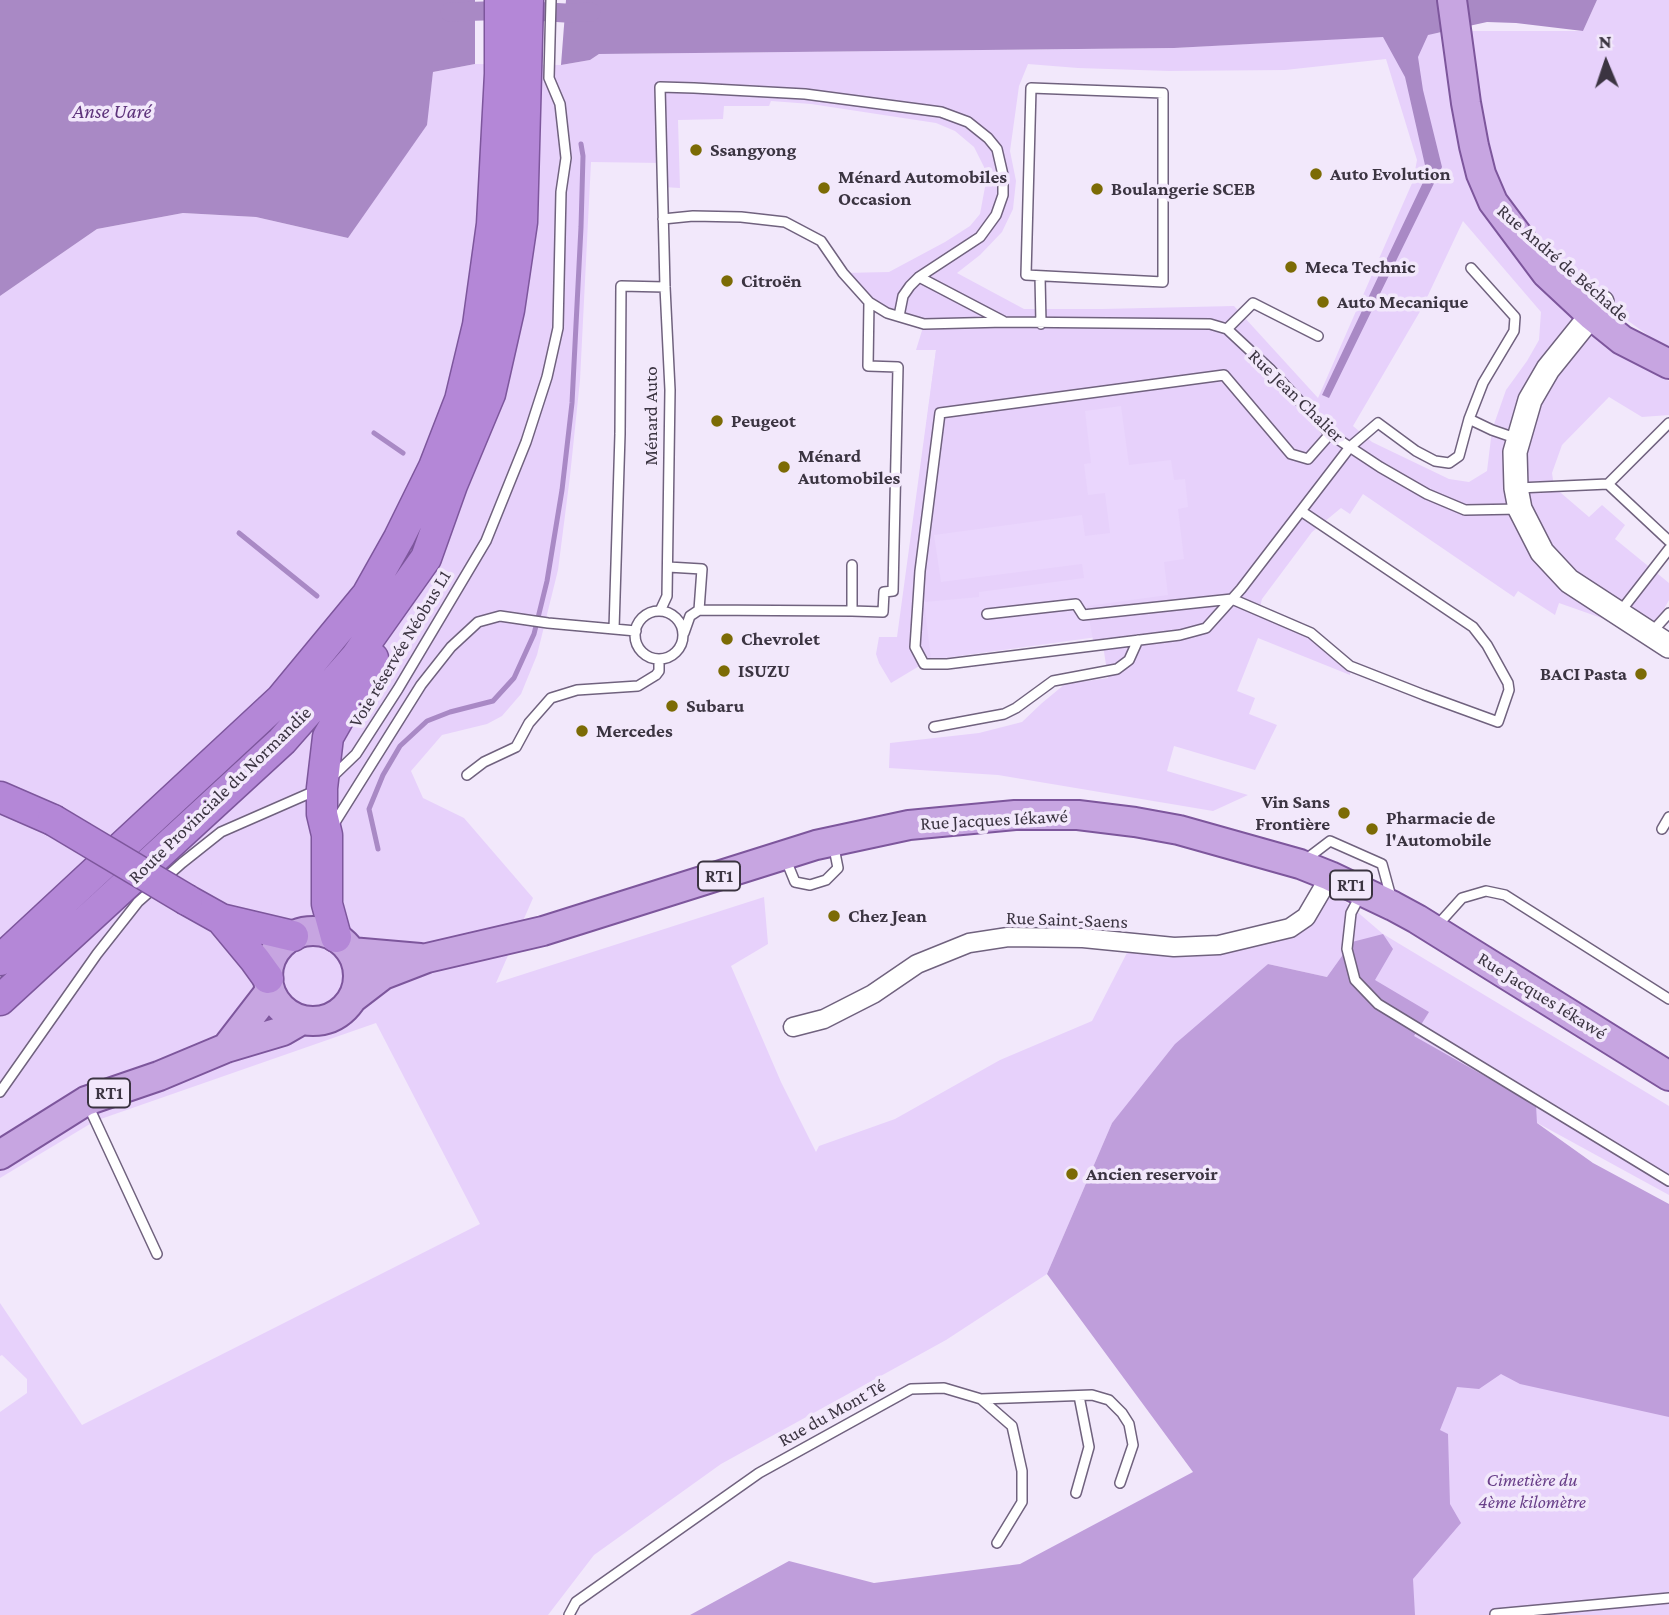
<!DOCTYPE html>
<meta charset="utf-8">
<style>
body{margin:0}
#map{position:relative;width:1669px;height:1615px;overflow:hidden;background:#f2e8fb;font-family:"Crimson Pro",serif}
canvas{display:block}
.north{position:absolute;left:1571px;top:28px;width:70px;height:70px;-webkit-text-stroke:5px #f2e8fb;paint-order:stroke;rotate:358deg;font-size:19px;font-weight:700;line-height:28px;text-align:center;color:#3b3441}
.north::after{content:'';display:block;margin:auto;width:24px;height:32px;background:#3b3441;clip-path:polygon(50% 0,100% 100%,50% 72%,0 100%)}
</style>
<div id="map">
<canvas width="1669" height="1615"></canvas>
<div class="north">N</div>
</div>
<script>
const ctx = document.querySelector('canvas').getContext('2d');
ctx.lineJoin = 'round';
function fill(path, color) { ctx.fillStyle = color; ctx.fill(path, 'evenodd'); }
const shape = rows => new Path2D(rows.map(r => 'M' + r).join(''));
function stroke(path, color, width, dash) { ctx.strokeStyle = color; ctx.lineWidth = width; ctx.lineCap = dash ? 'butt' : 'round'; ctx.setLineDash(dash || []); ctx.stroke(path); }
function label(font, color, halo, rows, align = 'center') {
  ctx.font = font + ' "Crimson Pro",serif'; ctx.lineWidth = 7; ctx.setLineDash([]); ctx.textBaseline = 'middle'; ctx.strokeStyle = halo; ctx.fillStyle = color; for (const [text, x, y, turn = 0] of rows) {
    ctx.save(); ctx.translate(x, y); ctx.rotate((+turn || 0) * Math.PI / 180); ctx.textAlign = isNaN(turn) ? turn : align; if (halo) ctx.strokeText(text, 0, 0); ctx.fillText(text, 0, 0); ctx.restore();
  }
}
const built = shape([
 [1211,347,1198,623,895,665,936,350]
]);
const green = shape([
 [1597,0,1669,0,1669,346,1656,341,1602,302,1497,206,1615,348,1669,381,1669,415,1642,417,1609,397,1562,445,1552,473,1554,487,1589,517,1602,505,1625,525,1615,539,1669,583,1669,600,1650,635,1559,603,1555,615,1518,591,1514,597,1363,494,1350,514,1341,508,1312,532,1262,599,1259,611,1311,633,1350,666,1350,675,1258,638,1237,691,1255,698,1249,714,1277,725,1255,770,1174,746,1167,771,1248,795,1213,811,998,775,889,768,890,743,979,733,1022,722,1042,703,1065,684,1108,678,1103,645,1094,646,1087,606,1168,595,1164,562,1184,559,1178,509,1188,507,1185,479,1174,480,1171,460,1129,465,1121,406,1085,411,1091,463,1084,464,1088,495,1105,493,1110,533,1085,536,1082,515,934,535,941,582,1082,564,1084,578,979,592,979,597,924,602,931,659,891,683,879,663,876,654,879,637,897,637,936,350,916,350,924,324,887,313,843,273,889,272,945,242,970,226,980,214,985,187,984,167,974,147,955,131,936,123,811,104,771,101,769,106,724,106,723,119,678,120,680,188,663,187,662,163,591,162,580,380,570,476,558,570,537,655,521,694,502,716,487,724,442,735,411,771,423,798,464,818,533,898,496,983,764,897,768,944,731,966,781,1082,816,1152,819,1146,895,1119,1000,1060,1092,1021,1132,943,1174,947,1306,917,1334,892,1383,934,1669,1106,1669,1195,1437,1068,1327,977,1268,964,1112,1123,1047,1274,946,1340,721,1464,594,1555,548,1615,0,1615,0,1412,27,1393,27,1379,2,1355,0,1356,0,1303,82,1425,480,1224,376,1023,95,1121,0,1178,0,296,97,229,183,213,256,217,348,238,426,125,433,72,475,64,561,65,590,60,599,54,1174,48,1428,34,1456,31,1583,31],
 [1386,59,1417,160,1413,181,1318,398,1234,306,1102,309,1024,309,957,273,980,255,1002,232,1013,209,1016,181,1010,151,1019,86,1028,64,1078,68,1169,71,1285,70],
 [1463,221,1541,312,1539,340,1527,361,1506,390,1492,430,1487,471,1469,482,1449,479,1372,442,1353,426,1422,308],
 [1430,1369,1669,1380,1669,1615,1358,1615]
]);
const forest = shape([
 [1383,934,1393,949,1375,980,1429,1012,1414,1036,1536,1105,1537,1123,1593,1163,1669,1204,1669,1417,1520,1384,1501,1374,1479,1389,1457,1387,1440,1430,1448,1434,1450,1504,1461,1523,1413,1579,1415,1615,690,1615,789,1561,874,1583,1020,1564,1193,1472,1047,1274,1112,1123,1175,1044,1268,964,1327,977,1352,942]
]);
const water = shape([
 [0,0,475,0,475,64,433,72,427,125,348,238,256,217,183,213,97,229,0,296],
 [566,0,1597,0,1583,31,1516,23,1487,22,1428,35,1418,57,1423,90,1442,167,1329,398,1322,395,1427,174,1405,77,1383,37,1174,48,599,54,590,60,561,65]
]);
const stream = shape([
 [374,433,403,453],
 [239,533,317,596],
 [378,849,369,809,383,775,400,746,427,721,450,712,493,701,514,678,534,634,547,581,562,490,572,403,581,227,583,156,581,144]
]);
const canal = shape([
 [450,12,516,10,565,13,591,12]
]);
const service = shape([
 [1031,88,1163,93,1163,282,1026,275,1031,88],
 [663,219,693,216,741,217,785,222,821,241,843,273,869,302,887,313,924,324,1005,322,1210,324,1227,329,1271,370,1330,434,1380,467,1427,494,1465,510,1520,509],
 [1471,268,1515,317,1514,331,1483,383,1469,419,1492,430,1518,439],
 [1040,276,1041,324],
 [919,277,1003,321],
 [1227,329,1253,303,1318,336],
 [1330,434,1308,459,1291,454,1224,375,940,413,920,571,915,647,924,664,947,664,1180,635,1206,628,1241,589,1350,447,1378,423,1416,451,1435,461,1449,463,1459,456,1469,419],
 [1608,484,1669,423],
 [1518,488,1608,484,1669,541],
 [668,567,702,569,699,610,852,611,852,565],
 [660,611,667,596,670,390,665,287,660,87,694,88,805,94,941,112,968,122,988,138,997,149,1003,175,1003,195,996,215,980,237,919,277,910,286,903,296,899,316],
 [852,611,883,612,884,592,893,591,898,367,868,366,869,302],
 '635 635a24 24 0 1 1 48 0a24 24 0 1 1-48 0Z',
 [1620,612,1669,549],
 [987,614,1076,604,1083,615,1232,599,1311,633,1350,666,1424,695,1498,722,1509,690,1508,683,1487,645,1473,627,1301,511],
 [614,629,620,434,621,286,665,287],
 [684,633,690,616,699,610],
 [1651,633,1669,613],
 [934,727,1004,714,1016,708,1053,681,1117,669,1129,660,1138,640],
 [467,775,484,762,516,747,529,723,551,698,577,690,638,686,656,675,659,671,659,659],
 [330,779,356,754,398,689,486,541,526,442,547,377,558,328,561,192,566,158,560,104,549,78,551,0],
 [332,827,421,685,451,647,478,622,500,616,548,623,636,631],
 [1662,829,1669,817],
 [786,860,795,882,810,885,826,880,838,868,833,843],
 [1305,860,1330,841,1382,864,1391,897],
 [1361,894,1351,913,1347,949,1355,980,1378,1004,1669,1181],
 [1435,928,1462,898,1486,891,1505,895,1669,999],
 [0,1092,97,954,138,902,182,863,221,832,317,790],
 [87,1103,157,1254],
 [981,1399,1012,1426,1022,1471,1022,1502,997,1543],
 [1076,1493,1089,1447,1079,1396],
 [569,1615,576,1602,759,1473,911,1389,944,1388,981,1399,1092,1395,1109,1400,1122,1413,1129,1424,1133,1445,1120,1483],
 [1496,1615,1495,1614,1669,1598]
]);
const minor = shape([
 [793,1027,824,1019,873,994,917,964,969,943,1008,937,1083,938,1174,947,1219,945,1290,928,1306,917,1330,876]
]);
const tertiary = shape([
 [1602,302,1548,369,1530,400,1515,452,1516,488,1520,509,1542,552,1569,581,1669,646]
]);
const primary = shape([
 [1452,0,1466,103,1474,146,1481,174,1493,202,1546,273,1591,315,1622,340,1669,364],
 '268 976a45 45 0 1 1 90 0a45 45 0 1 1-90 0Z',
 [351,952,420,958],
 [353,998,383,975,427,958,543,931,816,845,909,825,1015,815,1078,815,1135,822,1179,830,1300,864,1330,876,1393,906,1417,919,1669,1076],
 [226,1048,270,991],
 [0,1155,86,1101,159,1076,226,1048,283,1031,302,1020]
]);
const trunk = shape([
 [0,797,53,820],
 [187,900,221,919,293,936],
 [221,919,255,960,268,978],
 [336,937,327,904,327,835,322,814,322,788,328,737,373,658],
 [0,960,281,699,367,595,399,538,434,467,460,400,478,325,492,224,500,74,500,0],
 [0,1000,282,741,356,657,426,558,452,485,490,394,509,310,522,222,528,0]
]);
const trunkBridge = shape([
 [53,820,187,900]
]);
const markers = [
 [696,150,7,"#7c6b05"],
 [1316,174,7,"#7c6b05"],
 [824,188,7,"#7c6b05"],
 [1097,189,7,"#7c6b05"],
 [1291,267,7,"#7c6b05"],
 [727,281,7,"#7c6b05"],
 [1323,302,7,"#7c6b05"],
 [717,421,7,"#7c6b05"],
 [784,467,7,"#7c6b05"],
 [727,639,7,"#7c6b05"],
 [724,671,7,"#7c6b05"],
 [1641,674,7,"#7c6b05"],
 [672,706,7,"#7c6b05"],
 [582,731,7,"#7c6b05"],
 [1344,813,7,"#7c6b05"],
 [1372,829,7,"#7c6b05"],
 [834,916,7,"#7c6b05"],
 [1072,1174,7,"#7c6b05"]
];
const shields = [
 [719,876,42],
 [1351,885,42],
 [109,1093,42]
];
const shieldNames = [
 ["RT1",719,876],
 ["RT1",1351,885],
 ["RT1",109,1093]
];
const poiNames = [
 ["Ssangyong",710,150],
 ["Auto Evolution",1330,174],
 ["Ménard Automobiles",838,177],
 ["Occasion",838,199],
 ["Boulangerie SCEB",1111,189],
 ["Meca Technic",1305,267],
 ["Citroën",741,281],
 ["Auto Mecanique",1337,302],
 ["Peugeot",731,421],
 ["Ménard",798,456],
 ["Automobiles",798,478],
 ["Chevrolet",741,639],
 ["ISUZU",738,671],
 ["BACI Pasta",1627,674,"right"],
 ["Subaru",686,706],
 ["Mercedes",596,731],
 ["Vin Sans",1330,802,"right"],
 ["Frontière",1330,824,"right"],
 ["Pharmacie de",1386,818],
 ["l'Automobile",1386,840],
 ["Chez Jean",848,916],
 ["Ancien reservoir",1086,1174]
];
const streetNames = [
 ["Rue André de Béchade",1563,263,41],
 ["Rue Jean Chalier",1296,396,44],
 ["Ménard Auto",651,416,-90],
 ["Voie réservée Néobus L1",400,649,-59],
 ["Route Provinciale du Normandie",220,795,-44],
 ["Rue Jacques Iékawé",994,820,-3],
 ["Rue Saint-Saens",1067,920,2],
 ["Rue Jacques Iékawé",1542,996,32],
 ["Rue du Mont Té",832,1413,-29]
];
const parkNames = [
 ["Cimetière du",1532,1480],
 ["4ème kilomètre",1532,1502]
];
const waterNames = [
 ["Anse Uaré",112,112]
];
fill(built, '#ead6fd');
fill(green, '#e7d1fb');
fill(forest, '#bf9edb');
fill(water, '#a989c5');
stroke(stream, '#a989c5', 5);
stroke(canal, '#a989c5', 19);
stroke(service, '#70627e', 12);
stroke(minor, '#70627e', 21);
stroke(tertiary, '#70627e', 26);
stroke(primary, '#7d569c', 32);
stroke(trunk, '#7d569c', 33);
stroke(service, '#fff', 9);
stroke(minor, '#fff', 18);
stroke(tertiary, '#fff', 23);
stroke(primary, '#c7a5e1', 28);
stroke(trunk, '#b487d7', 30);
stroke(trunkBridge, '#7d569c', 33, []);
stroke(trunkBridge, '#b487d7', 30);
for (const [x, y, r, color] of markers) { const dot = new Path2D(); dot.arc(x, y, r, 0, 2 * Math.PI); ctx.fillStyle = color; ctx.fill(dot); stroke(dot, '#f2e8fb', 2.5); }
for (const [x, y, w] of shields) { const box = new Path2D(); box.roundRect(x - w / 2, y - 14.5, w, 29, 5); ctx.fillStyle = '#f2e8fb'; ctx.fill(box); stroke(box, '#3b3441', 2); }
label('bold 18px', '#3b3441', null, shieldNames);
label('bold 19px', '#3b3441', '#f2e8fb', poiNames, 'left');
label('19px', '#3b3441', '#f2e8fb', streetNames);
label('italic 19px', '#693f89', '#f2e8fb', parkNames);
label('italic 21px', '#5e347c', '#f2e8fb', waterNames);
</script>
